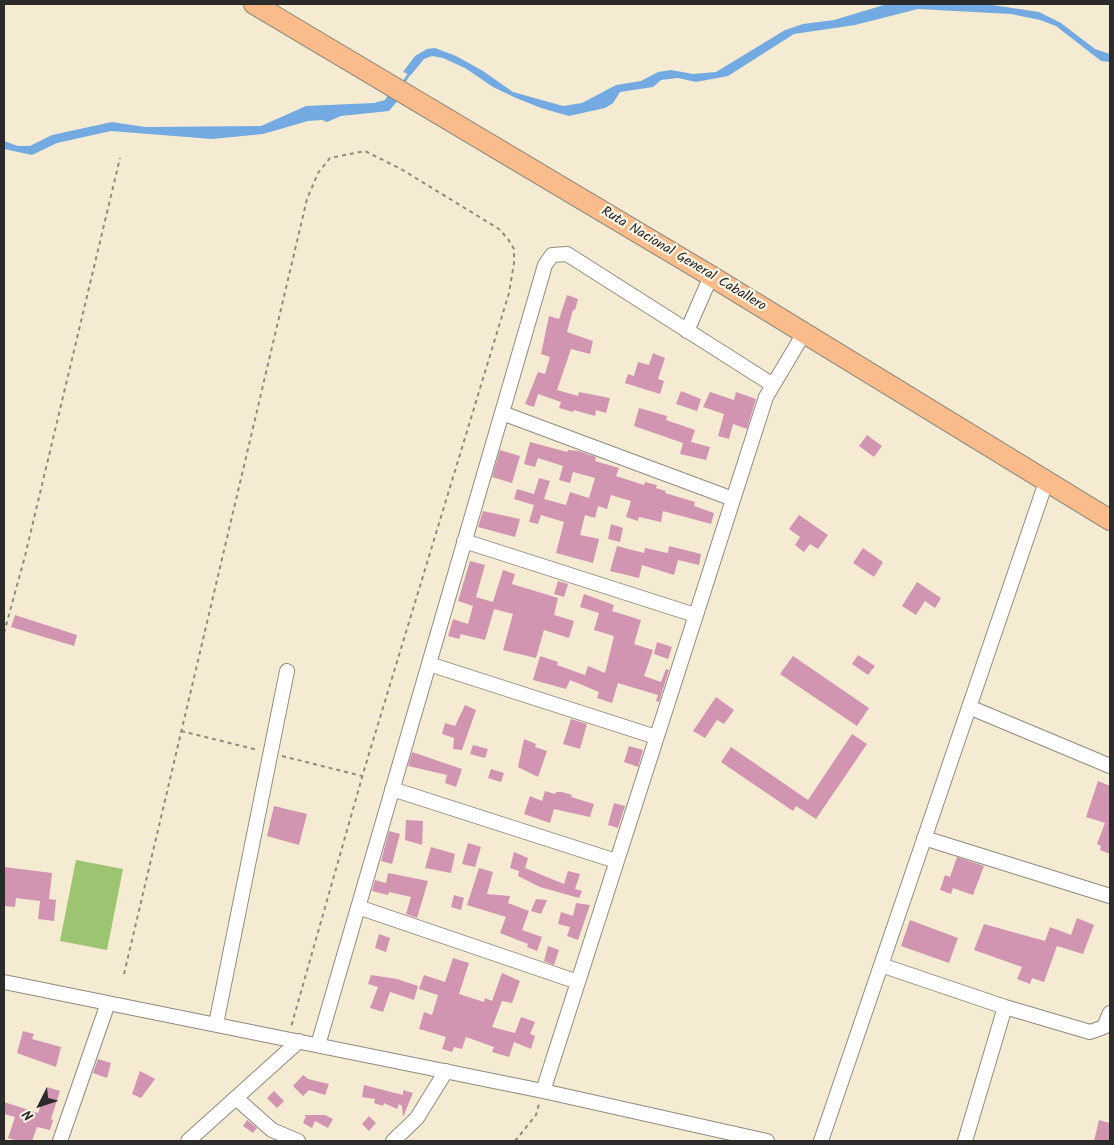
<!DOCTYPE html>
<style>
body{margin:0}
#map{position:relative;width:1114px;height:1145px;overflow:hidden;background:#f5ebd3;font-family:Kalam,sans-serif}
canvas{display:block}
.frame{position:absolute;inset:0;border:5px solid #2b2b2b;pointer-events:none}
.north{position:absolute;left:15px;top:1080px;width:50px;height:50px;-webkit-text-stroke:4px #fcf5e5;paint-order:stroke;rotate:229deg;font-size:14px;font-weight:700;line-height:20px;text-align:center;color:#2b2b2b}
.north::after{content:'';display:block;margin:auto;width:18px;height:22px;background:#2b2b2b;clip-path:polygon(50% 0,100% 100%,50% 72%,0 100%)}
</style>
<div id="map">
<canvas width="1114" height="1145"></canvas>
<div class="frame"></div>
<div class="north">N</div>
</div>
<script>
const ctx = document.querySelector('canvas').getContext('2d');
ctx.lineJoin = 'round';
function fill(path, color) { ctx.fillStyle = color; ctx.fill(path, 'evenodd'); }
const shape = rows => new Path2D(rows.map(r => 'M' + r).join(''));
function stroke(path, color, width, dash) { ctx.strokeStyle = color; ctx.lineWidth = width; ctx.lineCap = dash ? 'butt' : 'round'; ctx.setLineDash(dash || []); ctx.stroke(path); }
function label(font, color, halo, rows, align = 'center') {
  ctx.font = font + ' Kalam,sans-serif'; ctx.lineWidth = 4.5; ctx.setLineDash([]); ctx.textBaseline = 'middle'; ctx.strokeStyle = halo; ctx.fillStyle = color; for (const [text, x, y, turn = 0] of rows) {
    ctx.save(); ctx.translate(x, y); ctx.rotate((+turn || 0) * Math.PI / 180); ctx.textAlign = isNaN(turn) ? turn : align; if (halo) ctx.strokeText(text, 0, 0); ctx.fillText(text, 0, 0); ctx.restore();
  }
}
const green = shape([
 [76,860,123,869,107,950,60,941]
]);
const water = shape([
 [899,4,986,4,1039,12,1061,23,1095,49,1110,54,1110,62,1101,61,1056,26,1040,20,1011,14,918,9,855,25,794,34,728,76,696,82,678,78,661,80,653,87,620,92,613,103,605,108,569,116,541,108,516,98,493,87,465,68,443,58,432,56,424,59,411,75,403,72,415,56,427,49,435,48,456,56,483,71,513,92,563,106,582,103,616,85,641,81,658,72,671,70,693,74,716,72,785,30,803,24,834,20,884,5],
 [389,93,399,99,389,111,341,116,327,122,322,120,308,121,263,134,212,139,111,131,57,143,32,155,4,149,4,141,18,146,30,146,52,135,112,122,145,127,261,126,306,106,374,103,385,100]
]);
const stream = shape([
 [402,85,411,71]
]);
const building = shape([
 [567,295,578,299,575,310,573,310,567,332,593,341,590,354,571,349,557,390,578,396,579,392,610,398,606,413,596,410,595,416,574,410,573,412,559,408,561,402,538,394,534,407,525,404,538,372,545,374,550,357,541,354,549,316,559,319],
 [653,353,665,358,658,379,664,381,660,394,625,383,628,374,634,376,638,362,649,365],
 [681,391,701,399,697,411,676,404],
 [710,392,734,400,736,392,756,399,747,429,733,424,729,439,718,436,724,414,703,407],
 [639,408,667,416,666,420,695,430,691,442,710,447,706,460,680,454,683,443,634,426],
 [867,435,882,446,874,457,859,446],
 [530,442,567,452,568,450,579,451,596,457,595,461,619,468,616,476,644,485,645,482,657,485,656,488,666,491,665,493,695,502,694,506,714,513,711,524,663,511,661,522,639,517,638,521,626,517,631,501,611,495,607,509,598,506,595,518,585,515,580,535,599,539,593,563,556,553,564,522,541,515,538,524,529,522,534,505,514,499,517,489,534,494,539,478,550,481,544,499,566,505,570,492,589,498,595,478,573,472,570,483,559,480,563,466,538,458,535,467,524,464],
 [500,450,520,456,512,483,492,477],
 [483,511,520,519,515,537,478,527],
 [799,515,828,535,818,549,810,544,804,552,795,545,800,537,789,529],
 [611,524,623,528,620,542,608,539],
 [617,546,644,553,645,548,668,553,669,546,701,554,699,565,678,560,674,575,642,565,639,578,610,571],
 [863,548,883,562,874,577,853,563],
 [470,561,485,565,476,597,493,602,503,570,515,574,512,584,558,598,554,615,574,621,569,638,544,630,536,658,503,650,513,614,494,609,485,640,461,634,459,639,448,636,453,619,468,624,473,606,458,601],
 [558,581,568,584,564,597,554,594],
 [917,582,941,598,935,608,925,601,916,615,902,606],
 [584,594,614,605,612,611,641,620,634,644,653,650,644,676,661,682,666,669,669,670,659,702,656,701,658,695,618,683,612,703,597,698,599,692,570,680,566,689,533,680,540,656,558,662,557,665,585,675,588,666,605,673,614,636,594,630,599,613,580,607],
 [15,615,77,635,74,646,11,627],
 [657,642,672,647,668,659,654,654],
 [858,655,875,666,868,675,852,664],
 [793,656,869,708,857,726,780,674],
 [716,697,734,710,724,724,717,720,705,738,693,731],
 [465,705,476,710,462,750,453,749,454,738,442,734,445,723,455,726],
 [571,719,587,724,580,749,563,744],
 [852,734,867,744,816,819,796,806,793,811,721,762,731,747,808,800],
 [524,739,536,744,535,747,547,751,538,777,518,767],
 [473,745,488,749,485,758,470,754],
 [629,746,643,750,638,767,624,762],
 [412,752,462,769,456,787,445,783,447,775,408,766],
 [491,769,504,773,501,782,488,778],
 [1098,781,1110,786,1110,854,1100,850,1101,846,1097,844,1105,823,1086,817],
 [545,791,555,794,556,792,562,792,572,795,571,797,594,804,590,817,554,809,550,823,524,814,530,796,542,801],
 [614,803,625,806,618,828,608,825],
 [274,806,307,814,299,845,267,836],
 [406,820,423,821,422,845,405,840],
 [389,831,400,834,392,864,381,861],
 [468,843,481,847,475,867,462,864],
 [431,847,455,854,451,873,425,868],
 [514,852,528,858,525,868,564,884,568,871,580,874,575,889,582,891,579,898,540,887,518,876,519,871,510,868],
 [957,857,984,866,973,895,953,888,951,894,940,890,945,875,950,877],
 [4,867,52,873,49,899,56,900,54,921,38,919,40,901,16,898,15,907,4,906],
 [479,868,493,872,487,894,510,896,508,903,529,911,522,930,542,937,537,951,527,947,528,944,500,933,506,917,467,905],
 [388,873,428,881,417,918,406,914,411,897,389,892,388,895,372,891,375,880,386,883],
 [454,895,464,898,461,910,451,907],
 [536,899,547,900,541,914,531,911],
 [576,903,590,905,578,940,567,936,570,927,558,924,561,912,573,916],
 [1077,918,1094,925,1083,954,1057,946,1044,982,1032,978,1030,984,1017,979,1022,967,974,950,984,924,1045,941,1050,927,1071,935],
 [910,920,958,938,949,963,901,946],
 [379,934,390,938,386,952,375,948],
 [548,946,559,950,554,965,544,961],
 [453,958,469,963,459,994,484,1002,485,998,492,1001,502,973,520,981,512,1003,502,1001,492,1027,515,1033,521,1017,535,1022,530,1034,535,1036,531,1049,514,1042,509,1057,492,1052,494,1047,466,1037,462,1049,454,1047,452,1052,442,1049,446,1037,419,1029,424,1012,432,1015,438,995,419,989,424,975,445,982],
 [371,975,397,979,418,986,414,1000,390,992,383,1012,370,1008,378,987,368,984],
 [23,1031,34,1034,32,1039,61,1047,56,1067,17,1053],
 [98,1059,111,1063,107,1078,93,1073],
 [140,1071,155,1079,141,1098,132,1094],
 [303,1075,308,1079,329,1084,325,1095,309,1090,303,1096,293,1086],
 [364,1085,403,1095,403,1090,413,1093,403,1117,402,1106,399,1104,397,1109,384,1103,383,1106,374,1103,375,1099,362,1097],
 [47,1087,60,1091,51,1119,53,1120,50,1130,37,1127,32,1141,18,1141,8,1138,15,1117,4,1114,4,1102,38,1113],
 [274,1091,284,1101,277,1108,267,1098],
 [304,1115,325,1115,333,1119,328,1128,315,1121,312,1128,303,1123,306,1116],
 [369,1116,376,1123,369,1131,362,1124],
 [247,1120,257,1128,253,1133,243,1126],
 [1099,1120,1110,1123,1110,1141,1094,1141]
]);
const path = shape([
 [4,633,25,556,120,158],
 [181,731,258,750],
 [282,756,362,776],
 [124,974,307,199,318,173,330,158,365,151,401,169,499,229,508,239,514,249,514,263,509,293,365,767,291,1027],
 [515,1141,536,1115,539,1104]
]);
const minor = shape([
 [687,331,711,276],
 [502,413,733,499],
 [464,541,695,615],
 [429,664,656,737],
 [969,707,1110,766],
 [392,789,616,861],
 [924,838,1110,896],
 [358,907,578,982],
 [881,965,1005,1007,1090,1032,1104,1027,1110,1013],
 [4,982,543,1091,767,1141],
 [216,1024,287,671],
 [318,1045,545,265,552,255,567,254,773,385],
 [543,1091,766,397,804,333],
 [236,1098,272,1130,298,1141],
 [60,1141,108,1003],
 [188,1141,299,1041],
 [393,1141,417,1118,446,1071],
 [821,1141,1046,482],
 [965,1141,1005,1007]
]);
const highway = shape([
 [254,4,711,276,1110,520]
]);
const streetNames = [
 ["Ruta Nacional General Caballero",683,260,31]
];
fill(green, '#9dc470');
fill(water, '#74aae2');
stroke(stream, '#74aae2', 3);
fill(building, '#d195b2');
stroke(minor, '#908b7f', 16);
stroke(highway, '#908b7f', 22);
stroke(path, '#908b7f', 2, [4, 4]);
stroke(minor, '#fff', 14);
stroke(highway, '#fabc8b', 20);
label('14px', '#2b2b2b', '#fcf5e5', streetNames);
</script>
